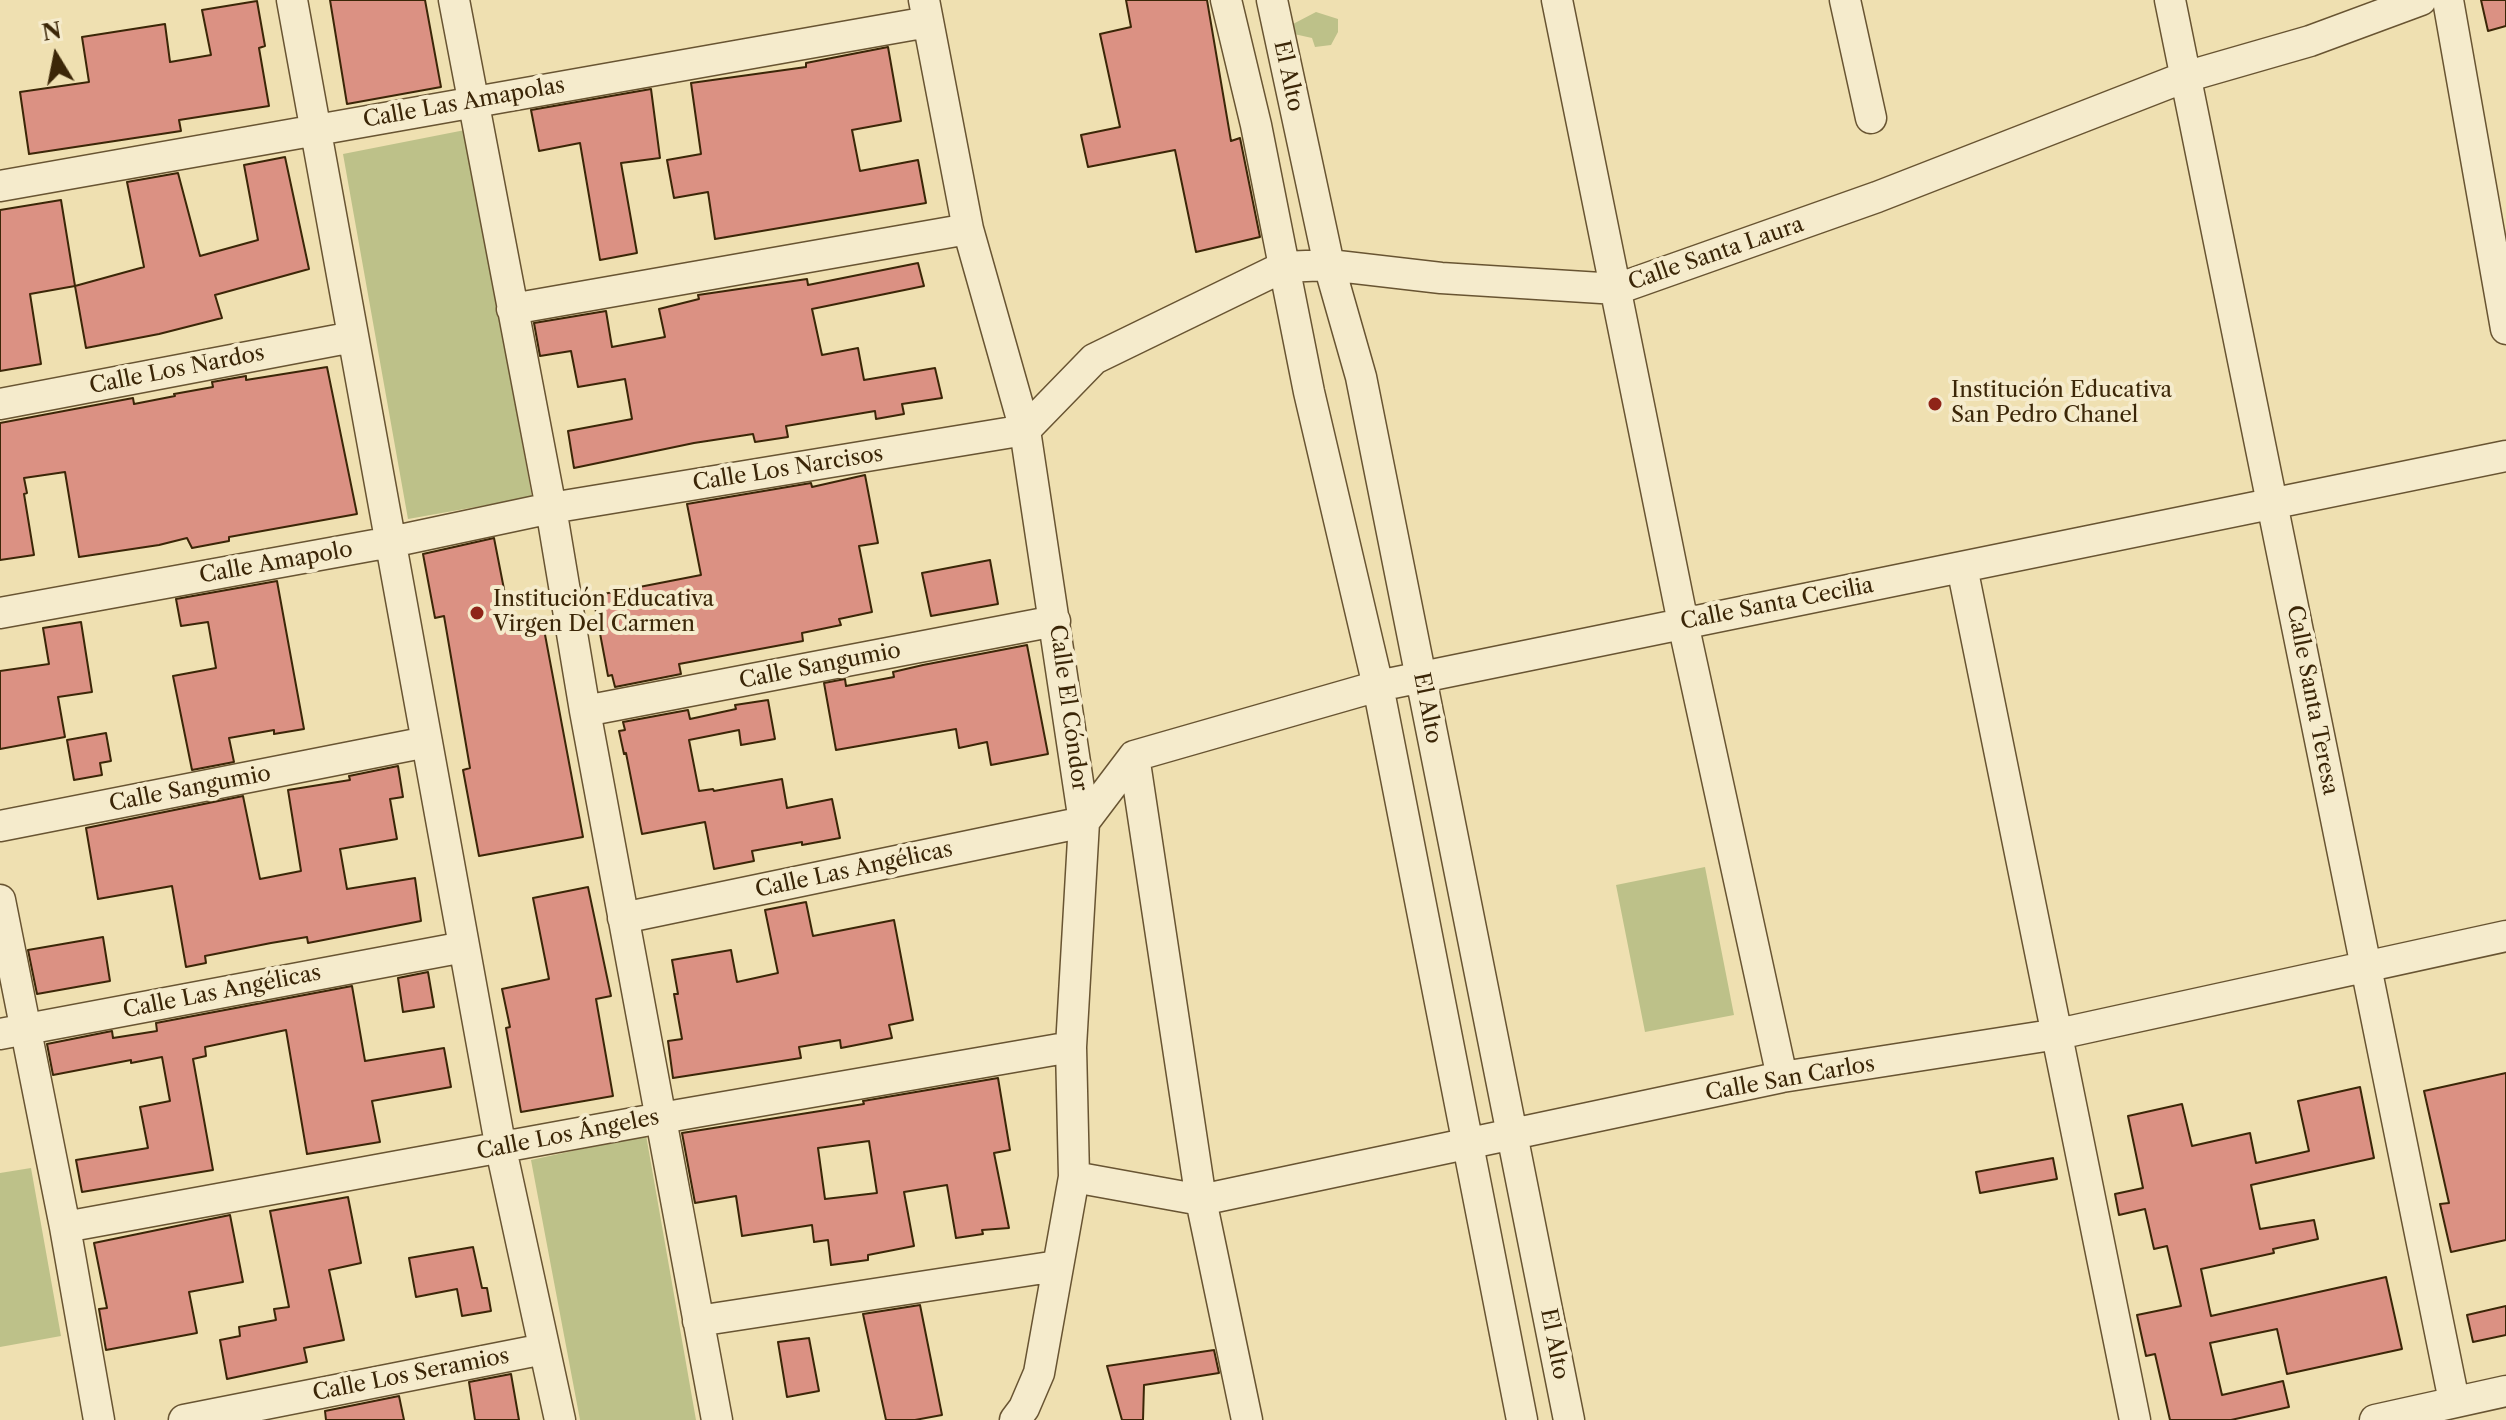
<!DOCTYPE html>
<meta charset="utf-8">
<style>
body{margin:0}
#map{position:relative;width:2506px;height:1420px;overflow:hidden;background:#efe0b1;font-family:"Libre Caslon Text",serif}
canvas{display:block}
.north{position:absolute;left:16px;top:16px;width:80px;height:80px;-webkit-text-stroke:6px #f5ebcc;paint-order:stroke;rotate:350deg;font-size:22px;font-weight:700;line-height:32px;text-align:center;color:#3b2607}
.north::after{content:'';display:block;margin:auto;width:28px;height:36px;background:#3b2607;clip-path:polygon(50% 0,100% 100%,50% 72%,0 100%)}
</style>
<div id="map">
<canvas width="2506" height="1420"></canvas>
<div class="north">N</div>
</div>
<script>
const ctx = document.querySelector('canvas').getContext('2d');
ctx.lineJoin = 'round';
function fill(path, color) { ctx.fillStyle = color; ctx.fill(path, 'evenodd'); }
const shape = rows => new Path2D(rows.map(r => 'M' + r).join(''));
function stroke(path, color, width, dash) { ctx.strokeStyle = color; ctx.lineWidth = width; ctx.lineCap = dash ? 'butt' : 'round'; ctx.setLineDash(dash || []); ctx.stroke(path); }
function label(font, color, halo, rows, align = 'center') {
  ctx.font = font + ' "Libre Caslon Text",serif'; ctx.lineWidth = 8; ctx.setLineDash([]); ctx.textBaseline = 'middle'; ctx.strokeStyle = halo; ctx.fillStyle = color; for (const [text, x, y, turn = 0] of rows) {
    ctx.save(); ctx.translate(x, y); ctx.rotate((+turn || 0) * Math.PI / 180); ctx.textAlign = isNaN(turn) ? turn : align; if (halo) ctx.strokeText(text, 0, 0); ctx.fillText(text, 0, 0); ctx.restore();
  }
}
const green = shape([
 [1316,12,1338,19,1338,32,1331,45,1315,47,1312,38,1294,34,1293,24],
 [465,130,532,497,408,519,343,154],
 [1705,867,1734,1015,1645,1032,1616,885],
 [646,1135,696,1420,580,1420,531,1160],
 [31,1168,61,1336,0,1347,0,1173]
]);
const building = shape([
 [330,0,425,0,441,87,347,104,330,0],
 [1126,0,1207,0,1231,141,1240,138,1260,237,1196,252,1175,150,1088,167,1081,135,1120,127,1100,34,1131,27,1126,0],
 [2481,0,2506,0,2506,26,2488,31,2481,0],
 [257,1,265,46,259,48,269,106,179,120,181,131,29,154,20,92,89,82,82,37,165,24,170,62,211,55,202,10,257,1],
 [888,47,901,121,852,130,860,171,918,160,926,203,715,239,708,192,674,198,667,160,701,154,691,83,806,67,806,63,888,47],
 [651,89,660,158,621,163,637,253,600,260,580,143,539,151,531,110,651,89],
 [285,157,309,269,215,295,222,318,159,334,86,348,75,286,30,294,41,364,0,371,0,210,61,200,75,286,144,267,127,182,178,173,200,256,258,240,244,165,285,157],
 [918,263,924,286,812,309,822,355,858,348,864,380,935,368,942,398,902,404,904,414,876,419,875,411,786,426,788,437,755,442,753,434,694,443,574,468,568,431,632,419,625,379,578,387,571,351,540,356,534,323,606,311,612,347,665,337,659,309,699,299,698,295,807,279,808,285,918,263],
 [327,367,357,514,229,537,229,541,192,548,187,538,159,545,79,557,65,472,24,478,27,493,24,494,34,555,0,560,0,423,133,398,134,404,175,396,174,394,213,387,212,382,246,376,246,380,327,367],
 [865,475,878,543,859,546,872,612,839,619,841,625,802,633,803,641,679,664,681,674,615,687,612,675,608,676,593,596,701,575,687,504,811,483,812,487,865,475],
 [494,538,512,630,543,624,583,837,479,856,463,770,470,768,444,616,435,618,423,554,494,538],
 [990,560,998,604,931,616,922,573,990,560],
 [277,581,304,729,274,734,274,730,229,738,234,762,192,770,173,676,216,668,208,622,181,626,176,599,277,581],
 [81,622,92,692,58,697,65,737,0,749,0,671,49,664,43,628,81,622],
 [1027,645,1048,754,991,765,987,742,959,748,956,729,836,750,824,683,845,679,846,686,894,677,893,672,923,665,1027,645],
 [768,700,775,739,741,745,739,730,689,740,699,791,713,789,714,791,782,779,787,808,832,799,840,838,802,845,802,842,752,851,754,861,714,869,705,822,642,834,626,753,624,754,619,731,625,730,623,722,688,710,690,719,736,709,735,705,768,700],
 [106,733,111,761,100,763,102,775,74,780,67,740,106,733],
 [398,766,403,797,390,799,397,839,340,849,347,889,415,878,421,921,308,943,307,937,271,943,205,956,206,963,186,967,172,886,98,899,86,828,243,796,260,879,301,871,288,790,350,780,349,776,398,766],
 [588,887,611,996,596,999,613,1096,521,1112,506,1028,510,1027,502,989,549,979,533,898,588,887],
 [806,902,813,936,894,920,913,1020,889,1025,892,1038,841,1048,840,1040,799,1047,801,1058,673,1078,668,1041,682,1039,674,994,678,994,672,960,731,950,737,982,778,973,765,910,806,902],
 [103,937,110,981,37,994,28,950,103,937],
 [428,972,434,1007,403,1012,398,978,428,972],
 [352,986,365,1061,444,1048,451,1087,372,1101,380,1142,307,1154,286,1030,205,1047,206,1056,193,1059,213,1170,82,1192,76,1160,148,1148,140,1107,170,1101,162,1057,131,1063,131,1060,53,1075,47,1044,112,1031,113,1038,157,1031,156,1023,352,986],
 [2506,1073,2506,1240,2451,1252,2440,1204,2449,1203,2424,1091,2506,1073],
 [998,1078,1010,1150,994,1153,1009,1228,982,1230,983,1234,956,1238,947,1185,904,1192,914,1246,868,1255,868,1260,831,1265,828,1240,814,1242,812,1225,742,1236,736,1196,695,1203,682,1133,864,1104,863,1101,998,1078],
 [869,1141,877,1193,825,1199,818,1148,869,1141],
 [2360,1087,2374,1158,2251,1185,2260,1229,2314,1220,2318,1239,2273,1249,2274,1253,2201,1269,2211,1316,2386,1277,2402,1349,2287,1374,2277,1329,2210,1343,2222,1395,2283,1381,2289,1407,2231,1420,2170,1420,2155,1354,2146,1356,2137,1315,2181,1306,2167,1246,2154,1249,2145,1209,2119,1215,2115,1194,2143,1188,2128,1116,2182,1104,2192,1146,2250,1133,2256,1163,2309,1151,2298,1101,2360,1087],
 [2053,1158,2057,1179,1980,1193,1976,1172,2053,1158],
 [348,1197,361,1263,329,1270,344,1340,304,1348,307,1362,227,1379,220,1340,240,1336,239,1327,276,1320,274,1309,289,1307,270,1211,348,1197],
 [230,1215,243,1282,189,1292,197,1333,106,1350,99,1309,107,1308,94,1243,230,1215],
 [473,1247,482,1288,487,1288,491,1311,462,1316,457,1289,416,1297,409,1258,473,1247],
 [920,1305,942,1415,915,1420,886,1420,863,1314,920,1305],
 [2506,1306,2506,1335,2473,1342,2467,1315,2506,1306],
 [809,1338,819,1391,787,1397,778,1342,809,1338],
 [1214,1350,1219,1373,1144,1385,1143,1420,1122,1420,1107,1366,1214,1350],
 [511,1374,519,1420,475,1420,469,1382,511,1374],
 [399,1396,404,1420,326,1420,325,1411,399,1396]
]);
const minor = shape([
 [292,0,501,1149,560,1420],
 [454,0,551,508,585,711,717,1420],
 [924,0,968,229,1025,430,1084,822,1071,1047,1074,1177,1039,1373,1024,1408,1015,1420],
 [1226,0,1256,125,1309,392,1378,686,1522,1420],
 [1272,0,1329,265,1361,377,1569,1420],
 [1557,0,1683,623,1782,1077],
 [1845,0,1871,118],
 [2170,0,2454,1401],
 [2448,0,2506,329],
 [0,186,928,22],
 [512,309,968,229],
 [0,404,353,337],
 [1962,567,2135,1420],
 [0,613,391,542,551,508,1025,430,1094,359,1283,267,1329,265,1441,278,1617,289,1877,197,2185,77,2310,41,2421,0],
 [585,711,1055,621],
 [1134,756,1201,1200,1247,1420],
 [0,826,427,742],
 [0,900,65,1227,99,1420],
 [623,918,1084,822,1134,756,1378,686,2506,456],
 [0,1034,464,947],
 [1074,1177,1201,1200,1782,1077,2058,1034,2506,936],
 [65,1227,661,1118,1071,1047],
 [698,1321,1057,1266],
 [184,1420,544,1349],
 [2375,1420,2506,1391]
]);
const markers = [
 [1935,404,8,"#8f2418"],
 [477,613,8,"#8f2418"]
];
const streetNames = [
 ["El Alto",1288,76,78],
 ["Calle Las Amapolas",464,103,-10],
 ["Calle Santa Laura",1716,254,-19],
 ["Calle Los Nardos",177,370,-11],
 ["Calle Los Narcisos",788,469,-9],
 ["Calle Amapolo",276,563,-10],
 ["Calle Santa Cecilia",1777,604,-11],
 ["Calle Sangumio",820,666,-11],
 ["Calle Santa Teresa",2312,700,79],
 ["Calle El Cóndor",1068,708,82],
 ["El Alto",1427,708,79],
 ["Calle Sangumio",190,789,-11],
 ["Calle Las Angélicas",854,870,-12],
 ["Calle Las Angélicas",222,992,-11],
 ["Calle San Carlos",1790,1079,-10],
 ["Calle Los Ángeles",568,1135,-11],
 ["El Alto",1554,1344,79],
 ["Calle Los Seramios",411,1375,-11]
];
const poiNames = [
 ["Institución Educativa",1951,391],
 ["San Pedro Chanel",1951,416],
 ["Institución Educativa",493,600],
 ["Virgen Del Carmen",493,625]
];
fill(green, '#bdc189');
fill(building, '#db9183');
stroke(building, '#3b2607', 2);
stroke(minor, '#685432', 33);
stroke(minor, '#f5ebcc', 30);
for (const [x, y, r, color] of markers) { const dot = new Path2D(); dot.arc(x, y, r, 0, 2 * Math.PI); ctx.fillStyle = color; ctx.fill(dot); stroke(dot, '#f5ebcc', 3); }
label('22px', '#3b2607', '#f5ebcc', streetNames);
label('22px', '#3b2607', '#f5ebcc', poiNames, 'left');
</script>
